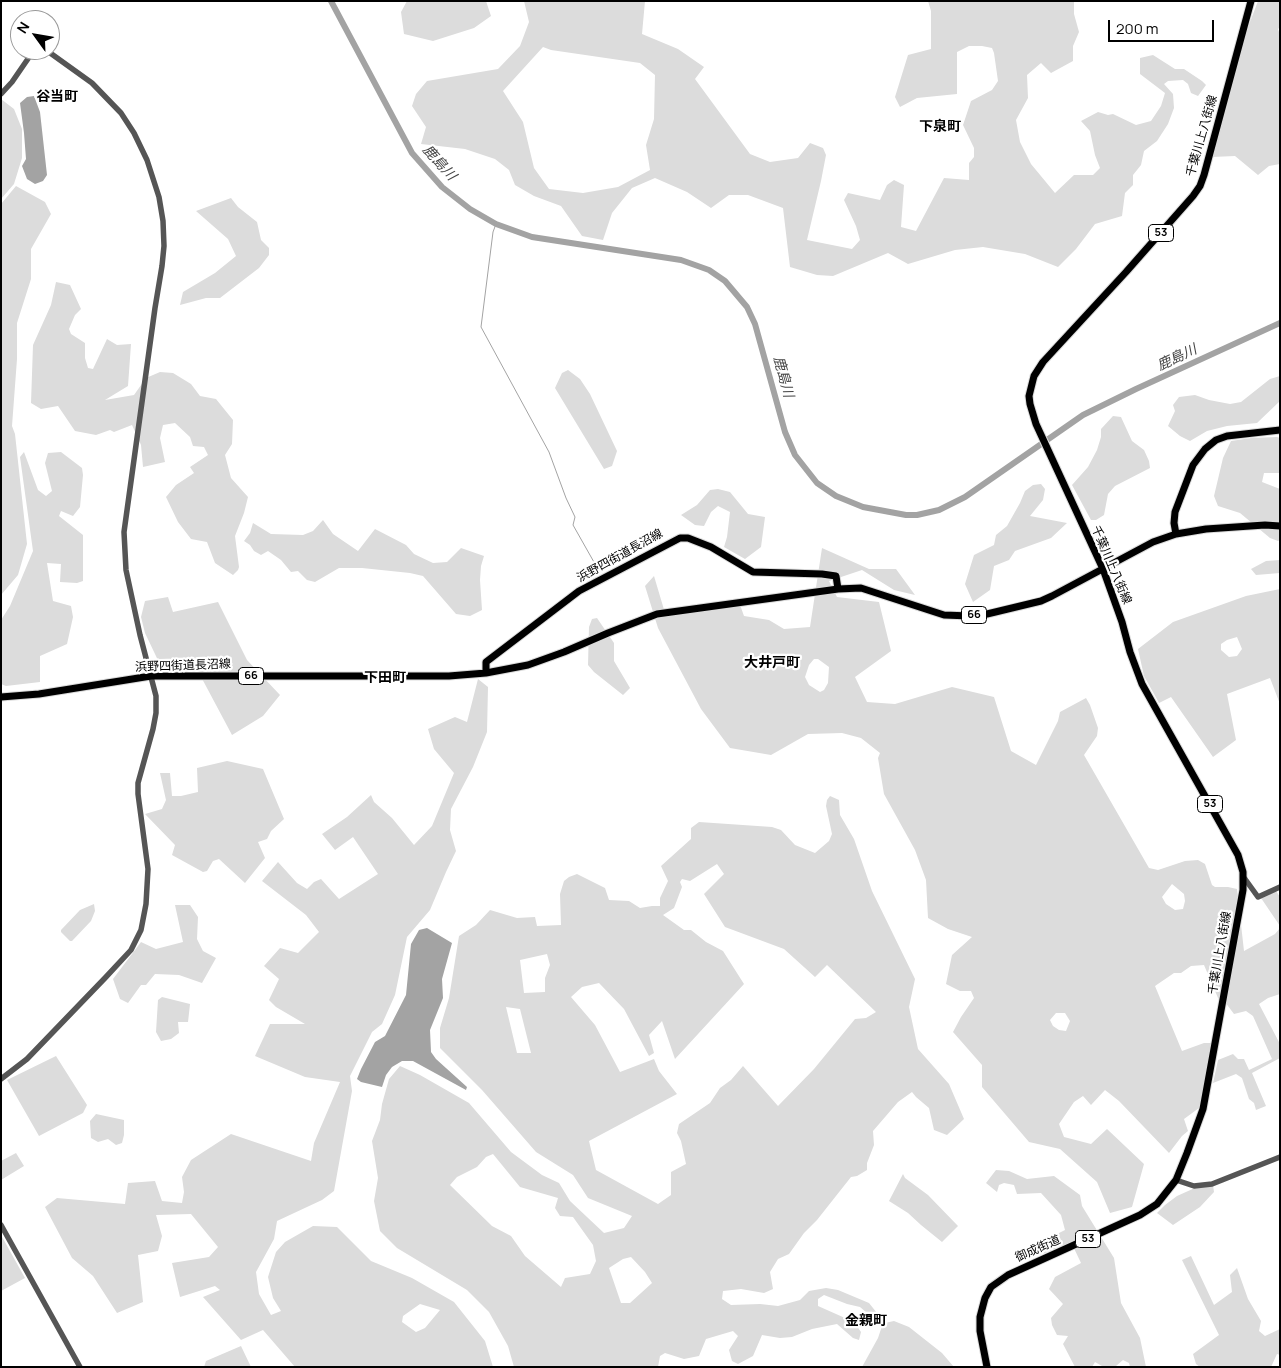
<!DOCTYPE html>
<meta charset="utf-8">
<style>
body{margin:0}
#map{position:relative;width:1281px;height:1368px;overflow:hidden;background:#fff;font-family:Manrope,sans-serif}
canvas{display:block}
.frame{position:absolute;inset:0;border:2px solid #000;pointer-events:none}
.north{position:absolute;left:10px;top:10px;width:50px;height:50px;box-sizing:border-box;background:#fff;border:1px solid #999;border-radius:50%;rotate:302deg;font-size:14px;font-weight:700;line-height:20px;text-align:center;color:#000}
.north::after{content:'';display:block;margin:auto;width:18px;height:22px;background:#000;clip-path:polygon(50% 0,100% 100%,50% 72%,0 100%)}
.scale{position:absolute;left:1108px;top:20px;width:106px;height:22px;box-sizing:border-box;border:2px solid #000;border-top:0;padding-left:6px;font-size:15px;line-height:18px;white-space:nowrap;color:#000;-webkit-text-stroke:4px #fff;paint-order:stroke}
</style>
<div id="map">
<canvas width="1281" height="1368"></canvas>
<div class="frame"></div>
<div class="north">N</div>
<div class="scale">200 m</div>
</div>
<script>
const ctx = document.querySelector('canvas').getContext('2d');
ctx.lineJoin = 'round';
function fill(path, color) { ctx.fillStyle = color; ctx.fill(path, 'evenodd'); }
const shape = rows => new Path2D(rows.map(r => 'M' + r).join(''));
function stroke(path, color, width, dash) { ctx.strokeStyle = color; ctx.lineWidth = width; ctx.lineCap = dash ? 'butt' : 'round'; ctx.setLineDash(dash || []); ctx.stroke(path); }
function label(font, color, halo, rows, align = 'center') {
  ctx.font = font + ' Manrope,"Noto Sans JP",sans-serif'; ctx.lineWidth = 4.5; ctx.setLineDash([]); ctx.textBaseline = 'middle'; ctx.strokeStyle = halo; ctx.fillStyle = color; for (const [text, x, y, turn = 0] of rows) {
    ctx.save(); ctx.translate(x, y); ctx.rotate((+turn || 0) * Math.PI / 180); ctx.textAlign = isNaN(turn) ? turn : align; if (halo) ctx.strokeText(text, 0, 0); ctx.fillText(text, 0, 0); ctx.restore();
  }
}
const green = shape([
 [407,1,486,1,491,16,474,28,433,41,404,34,401,12],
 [524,1,645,1,642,34,678,49,704,67,695,79,750,154,770,162,798,158,810,143,823,148,826,155,821,181,807,240,852,249,860,240,856,226,844,200,848,193,880,200,887,185,894,180,904,185,901,227,916,231,944,178,969,180,969,163,974,157,974,148,963,125,971,101,992,90,998,81,994,53,992,48,982,46,969,46,957,52,957,94,917,98,900,107,895,97,908,55,931,49,931,11,928,1,1074,1,1074,14,1079,32,1073,46,1073,61,1051,73,1041,63,1027,75,1028,98,1016,120,1020,142,1031,164,1055,193,1074,175,1093,175,1100,168,1095,155,1090,131,1081,121,1098,112,1108,115,1113,114,1136,125,1151,121,1161,106,1165,93,1140,74,1140,58,1153,55,1175,69,1184,69,1202,81,1206,85,1198,96,1191,93,1188,84,1183,80,1168,81,1164,84,1173,94,1174,108,1168,124,1157,141,1144,151,1141,165,1133,175,1133,185,1125,193,1122,216,1095,224,1076,249,1058,267,1025,254,983,247,955,250,908,264,888,253,833,276,817,275,790,267,783,208,748,195,729,195,711,208,687,192,655,178,632,188,612,213,603,240,582,236,561,206,534,196,515,185,509,170,495,159,465,149,421,144,426,127,412,106,416,94,427,81,498,69,520,46,529,22],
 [543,47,551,50,640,63,655,75,654,119,646,145,650,170,618,187,583,193,549,189,534,168,523,122,503,91],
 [1258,1,1280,1,1280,27,1278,29,1280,35,1280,164,1269,166,1258,175,1235,156,1212,157,1245,35],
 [1,99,14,109,22,129,22,158,14,184,1,199],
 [16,186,45,202,51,214,31,249,31,279,17,323,17,359,12,426,15,434,27,544,18,575,1,595,1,204],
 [231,198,238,207,257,222,261,240,269,248,269,255,259,268,220,298,206,298,180,305,183,292,215,273,236,256,228,239,196,211],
 [56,282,70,285,81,309,75,315,69,329,71,334,85,343,85,358,88,368,93,369,107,339,117,345,131,344,128,386,105,400,134,395,146,378,160,372,173,373,191,384,200,396,216,399,233,420,232,444,225,455,231,478,248,497,244,513,235,536,239,567,238,570,233,575,215,563,207,542,191,539,178,522,166,497,176,485,194,473,190,467,208,455,204,447,193,446,190,437,175,423,163,425,160,438,165,462,143,467,141,445,132,425,114,432,110,430,96,435,75,431,58,406,41,409,31,403,33,345,51,305],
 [568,370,580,379,590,394,617,451,612,466,604,469,555,388,562,373],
 [1280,376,1280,401,1257,423,1227,426,1207,431,1190,441,1180,436,1168,426,1175,411,1173,405,1179,397,1195,395,1209,400,1230,404,1241,402,1270,379],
 [1113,416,1121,417,1132,441,1144,450,1149,461,1150,468,1115,486,1108,494,1104,515,1096,520,1091,520,1072,485,1088,467,1097,450,1101,437,1101,429],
 [1277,437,1280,438,1280,473,1264,473,1262,482,1280,489,1280,540,1278,541,1270,538,1240,513,1218,506,1214,496,1223,458,1231,441,1251,438],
 [24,452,38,490,46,496,52,491,45,463,48,453,61,452,82,468,83,475,80,507,73,516,61,511,59,516,83,535,83,581,77,583,60,582,61,564,47,563,53,601,71,606,73,617,67,644,40,656,40,682,6,686,1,684,1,620,10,606,33,551,20,457],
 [1041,484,1045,489,1043,500,1030,516,1067,523,1051,538,1015,551,1009,560,994,566,990,590,973,602,965,584,974,555,994,545,996,535,1007,526,1020,503,1025,491,1033,485],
 [718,489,730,492,748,514,765,517,761,547,745,559,724,547,727,537,730,512,718,506,711,512,704,526,695,525,681,515,697,505,710,490],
 [323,520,333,534,358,551,375,529,406,545,414,554,433,563,447,562,461,548,484,556,481,566,480,580,482,610,470,616,456,614,423,576,410,573,362,568,339,568,315,582,307,580,298,571,291,572,281,560,268,551,261,555,254,551,250,545,244,541,250,533,253,523,271,534,303,535,313,531],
 [822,548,869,569,896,569,915,595,894,590,862,570,829,581,837,597,879,602,891,651,855,677,867,702,895,704,952,687,994,697,1011,751,1036,765,1058,721,1060,712,1086,698,1090,705,1098,728,1097,736,1084,755,1149,868,1158,870,1185,861,1198,860,1205,864,1212,885,1215,887,1228,887,1237,889,1244,951,1275,934,1280,928,1280,994,1268,998,1259,1004,1280,1044,1280,1058,1252,1073,1266,1106,1256,1110,1254,1103,1249,1099,1242,1078,1236,1074,1213,1083,1218,1060,1233,1054,1238,1059,1244,1059,1249,1070,1272,1059,1253,1016,1246,1011,1234,1014,1225,1002,1218,998,1204,965,1191,966,1181,973,1174,973,1155,986,1182,1051,1204,1043,1213,1043,1199,1108,1184,1119,1188,1131,1182,1136,1169,1153,1119,1101,1105,1090,1091,1105,1083,1096,1074,1102,1059,1124,1064,1137,1091,1144,1107,1129,1144,1164,1132,1207,1110,1213,1097,1182,1060,1149,1029,1142,982,1087,982,1065,953,1032,961,1017,974,998,971,991,960,991,946,984,952,955,972,937,948,929,928,918,926,880,915,850,884,794,878,758,880,753,861,738,842,733,808,734,771,755,730,748,701,709,658,628,645,586,654,576,665,613,739,602,744,616,769,620,784,629,810,627],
 [814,659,818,659,829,667,828,683,824,690,820,692,809,685,805,677,809,665],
 [1172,884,1184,894,1185,901,1183,909,1175,910,1166,904,1162,897],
 [1056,1013,1065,1013,1070,1021,1066,1031,1059,1030,1053,1026,1050,1020],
 [1280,560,1280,573,1256,575,1251,569,1266,561],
 [1280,589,1280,704,1270,678,1227,694,1236,740,1213,757,1171,697,1159,703,1144,676,1138,649,1173,622,1246,596],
 [1237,637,1242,649,1237,656,1229,657,1221,650,1221,644,1227,640],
 [168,597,173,612,218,602,247,660,280,695,263,716,232,735,199,673,189,671,165,675,145,633,141,617,145,601],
 [597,618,614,643,614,661,630,688,623,695,594,672,588,665,589,627,592,619],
 [478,679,488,687,487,732,473,767,451,809,450,830,456,851,446,872,430,910,407,937,395,995,382,1024,372,1032,350,1076,352,1091,334,1191,322,1200,277,1221,274,1239,256,1272,259,1294,271,1315,281,1311,273,1298,268,1277,276,1252,285,1242,313,1226,337,1227,371,1261,412,1278,454,1302,485,1341,493,1367,295,1367,263,1330,241,1340,203,1297,220,1290,215,1286,180,1297,172,1263,209,1257,218,1247,191,1214,156,1215,162,1236,158,1251,138,1255,143,1302,117,1313,93,1276,72,1258,45,1207,57,1198,125,1204,128,1183,155,1181,162,1201,182,1203,184,1192,182,1177,191,1160,231,1134,311,1161,314,1143,340,1082,305,1077,255,1056,270,1024,305,1024,276,1007,269,1000,279,979,264,966,280,948,298,953,319,932,306,915,262,881,278,862,297,883,307,889,314,882,321,879,339,899,378,874,353,837,335,850,322,834,347,817,371,795,374,802,392,818,414,845,432,826,454,773,434,749,428,729,455,717,467,722],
 [420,1304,440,1310,425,1328,416,1332,402,1322,403,1316],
 [227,761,263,769,284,819,271,831,267,839,258,842,265,858,245,883,219,859,213,861,207,871,203,872,172,855,175,845,145,814,162,809,166,800,160,773,170,773,172,796,181,796,198,792,197,768],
 [830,796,839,800,840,815,854,839,872,891,915,979,909,1007,918,1049,949,1084,964,1119,947,1135,934,1130,929,1108,916,1097,912,1092,898,1102,873,1131,874,1145,867,1163,867,1170,857,1176,851,1177,817,1220,804,1233,789,1254,778,1259,770,1272,773,1289,764,1293,741,1289,723,1291,722,1299,731,1305,760,1304,778,1306,800,1300,809,1291,826,1288,838,1290,869,1303,885,1323,894,1321,909,1327,942,1353,954,1367,862,1367,878,1338,882,1326,860,1307,847,1304,824,1295,818,1299,818,1306,854,1322,861,1332,859,1340,853,1338,837,1324,812,1329,792,1337,780,1338,762,1335,753,1356,738,1364,732,1361,729,1350,738,1336,733,1331,706,1339,699,1356,684,1359,665,1353,660,1356,658,1367,514,1367,508,1346,489,1312,467,1290,397,1248,380,1231,374,1201,378,1178,372,1141,380,1120,382,1104,389,1079,400,1066,420,1075,469,1103,511,1152,542,1175,559,1183,570,1201,604,1233,624,1228,632,1216,588,1198,573,1175,536,1152,482,1090,440,1048,440,1028,449,998,459,936,476,925,490,910,517,918,535,917,537,926,561,925,560,894,564,881,569,877,577,874,605,888,609,900,629,901,640,908,652,906,660,906,660,898,668,881,661,866,691,839,691,828,699,822,772,827,781,830,795,845,815,853,829,841,832,834,826,806,827,800],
 [717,864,724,874,704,894,725,927,784,949,815,977,827,965,876,1012,866,1018,855,1019,814,1069,778,1106,743,1066,731,1080,720,1088,710,1103,679,1124,677,1133,681,1141,686,1164,671,1172,671,1195,658,1204,596,1170,589,1141,677,1094,659,1071,654,1059,620,1072,595,1025,571,997,582,987,599,983,624,1009,649,1056,654,1053,649,1035,662,1021,675,1059,744,984,723,951,706,942,691,930,684,930,663,915,674,908,682,887,680,882,682,879,690,881],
 [547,954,550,965,545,978,545,992,524,993,520,960],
 [506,1007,520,1009,531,1053,517,1053],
 [493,1154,520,1187,558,1198,555,1208,560,1216,573,1217,593,1245,596,1261,590,1274,565,1278,561,1287,525,1256,511,1236,492,1226,450,1185,457,1177,477,1167,486,1157],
 [631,1257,645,1272,652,1283,630,1303,621,1303,609,1268,623,1259],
 [1276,891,1280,897,1280,926,1261,898],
 [94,904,95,911,91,921,72,941,70,941,61,932,61,930,80,910],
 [175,905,190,905,198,917,197,939,203,951,216,958,202,983,179,975,155,974,146,985,141,985,128,1003,120,999,113,979,141,942,156,949,183,942],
 [162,997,190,1004,188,1022,178,1022,179,1033,171,1039,161,1041,156,1032,158,1000],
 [56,1056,87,1105,83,1113,39,1136,7,1080],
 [96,1114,124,1120,124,1135,122,1143,116,1145,108,1139,98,1142,91,1138,90,1121],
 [16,1153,24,1166,1,1180,1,1161],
 [996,1170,1009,1171,1027,1179,1054,1176,1080,1195,1082,1206,1114,1258,1121,1303,1140,1338,1146,1367,1130,1367,1129,1363,1123,1360,1116,1366,1102,1366,1095,1362,1092,1367,1075,1367,1063,1344,1068,1336,1057,1335,1052,1325,1051,1318,1063,1304,1049,1289,1055,1277,1081,1263,1071,1242,1038,1256,1033,1246,1065,1230,1061,1215,1041,1193,1017,1194,1014,1185,1004,1183,999,1185,997,1192,986,1183],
 [903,1174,905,1178,928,1195,958,1226,942,1242,921,1225,908,1213,889,1201],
 [1206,1183,1213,1185,1214,1192,1200,1207,1173,1225,1157,1213,1165,1205,1177,1196],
 [1,1235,25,1278,1,1291],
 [1191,1256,1214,1305,1232,1292,1230,1275,1237,1268,1248,1299,1261,1321,1259,1331,1265,1336,1280,1329,1280,1355,1277,1354,1271,1367,1200,1367,1196,1364,1193,1354,1219,1335,1182,1260],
 [241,1346,251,1367,204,1367,206,1361]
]);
const water = shape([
 [34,96,40,112,47,175,43,181,35,184,27,179,22,166,26,159,24,133,20,103,27,97],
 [427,928,452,943,442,979,443,998,430,1030,431,1052,436,1059,467,1087,466,1090,413,1061,402,1061,392,1067,386,1075,382,1087,361,1082,357,1079,361,1069,375,1042,385,1036,406,995,411,944,419,930]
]);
const stream = shape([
 [496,224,493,232,481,327,549,452,566,498,575,517,573,525,599,571]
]);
const river = shape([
 [331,1,412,153,442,187,470,209,496,224,532,237,681,260,709,270,725,281,747,307,755,324,785,432,795,455,817,483,836,496,863,507,906,515,917,515,939,510,965,497,1083,415,1136,389,1280,323]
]);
const minor = shape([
 [1,94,12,82,34,50],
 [1243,878,1245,879,1258,897,1280,887],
 [1,1079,27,1059,105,978,131,950,141,930,146,904,148,869,138,794,138,783,153,729,156,713,156,696,140,635,126,570,124,532,155,308,162,266,164,246,163,221,159,197,147,160,134,133,121,113,92,83,46,50],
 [1176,1180,1194,1186,1212,1184,1280,1157],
 [1,1225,80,1367]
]);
const major = shape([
 [1176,534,1174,523,1175,512,1193,465,1205,449,1216,440,1227,436,1280,430],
 [486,673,486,662,579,591,680,538,688,538,711,547,753,572,822,574,836,576,838,589],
 [1,697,39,694,151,676,449,676,486,673,528,665,564,652,608,633,657,614,838,589,861,588,944,615,970,616,987,614,1041,601,1052,596,1153,542,1176,534,1206,529,1265,525,1280,526],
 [987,1367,980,1331,980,1317,985,1298,991,1287,1008,1275,1140,1215,1157,1204,1176,1180,1187,1153,1203,1109,1243,890,1243,872,1238,855,1142,684,1130,652,1122,622,1103,569,1036,424,1030,404,1029,396,1034,376,1043,362,1126,272,1193,196,1200,186,1204,175,1251,1]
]);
const shields = [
 [1161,233,25],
 [974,615,25],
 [251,676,25],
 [1210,804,25],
 [1088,1239,25]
];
const shieldNames = [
 ["53",1161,233],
 ["66",974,615],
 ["66",251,676],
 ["53",1210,804],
 ["53",1088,1239]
];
const streetNames = [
 ["千葉川上八街線",1202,136,-74],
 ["浜野四街道長沼線",620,556,-29],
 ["千葉川上八街線",1111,565,67],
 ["浜野四街道長沼線",183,666,-2],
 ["千葉川上八街線",1220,953,-80],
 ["御成街道",1038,1249,-24]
];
const neighbourhoodNames = [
 ["谷当町",57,97],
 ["下泉町",940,127],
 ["大井戸町",772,663],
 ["下田町",385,678],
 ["金親町",866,1321]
];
const waterNames = [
 ["鹿島川",439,163,48],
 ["鹿島川",1177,358,-25],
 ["鹿島川",783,377,75]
];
fill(green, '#dcdcdc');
fill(water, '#a3a3a3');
stroke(stream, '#a3a3a3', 1);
stroke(river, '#a3a3a3', 6);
stroke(major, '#dbdbdb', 9);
stroke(minor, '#555', 5.5);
stroke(major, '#000', 7);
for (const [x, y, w] of shields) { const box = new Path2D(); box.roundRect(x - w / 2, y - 8.5, w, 17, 4); ctx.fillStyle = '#fff'; ctx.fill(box); stroke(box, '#000', 1); }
label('bold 11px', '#000', null, shieldNames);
label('12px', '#000', '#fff', streetNames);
label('bold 14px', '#000', '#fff', neighbourhoodNames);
label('italic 14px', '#444', '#fff', waterNames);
</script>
